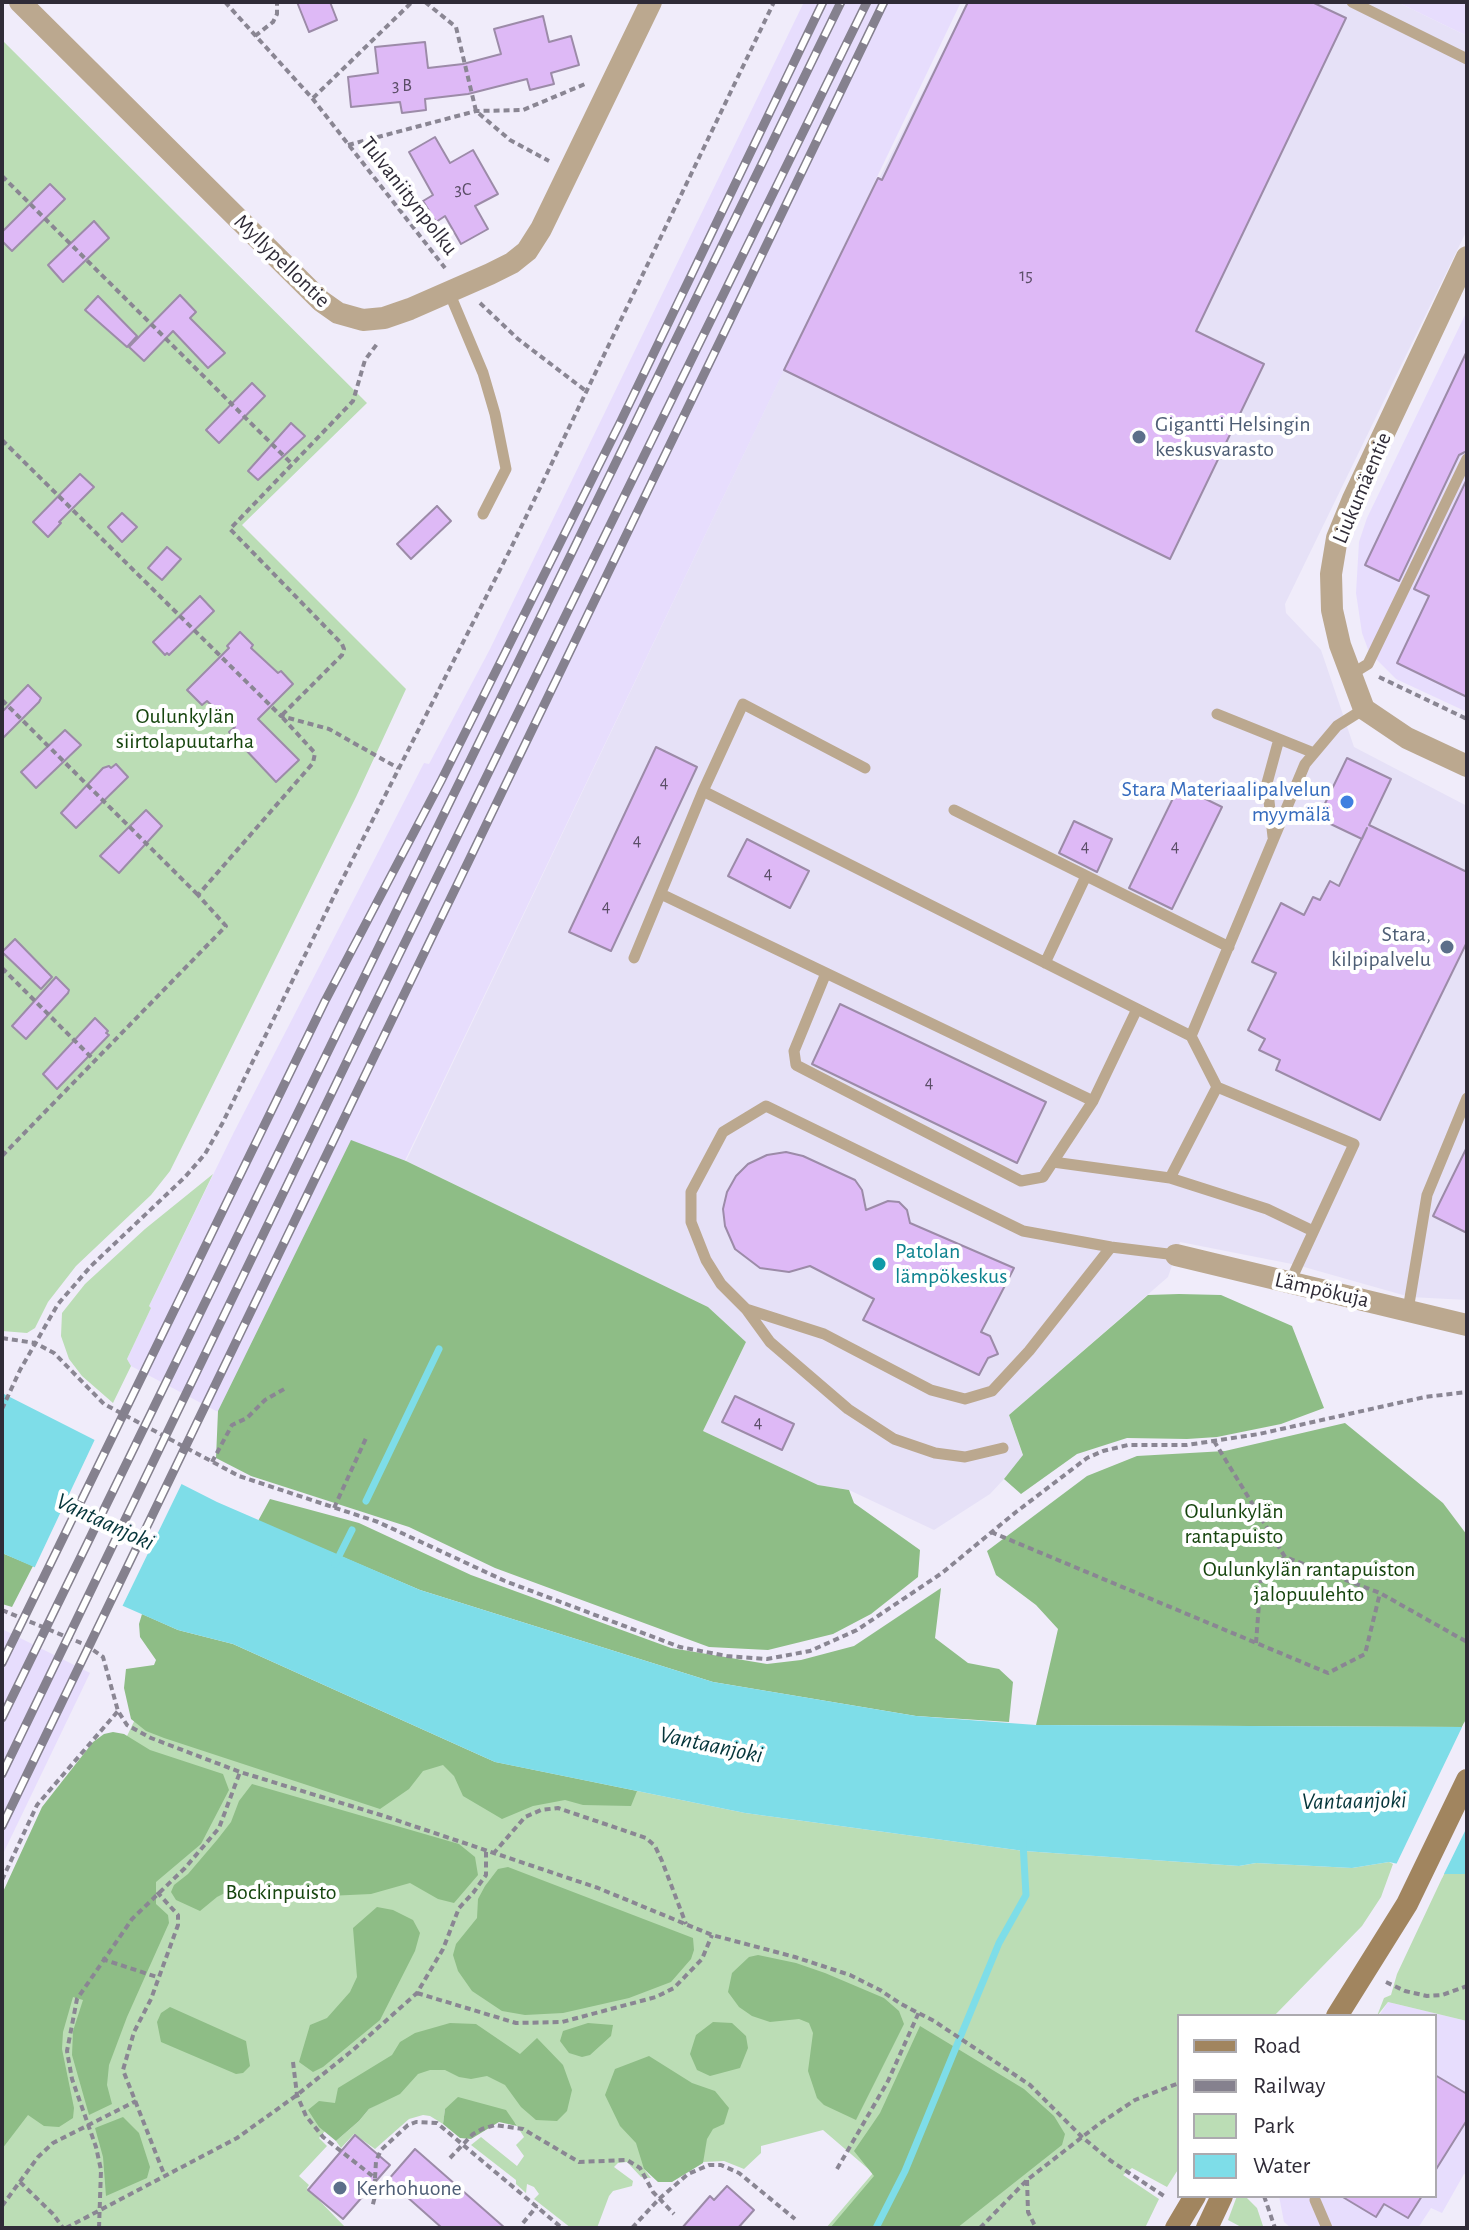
<!DOCTYPE html>
<meta charset="utf-8">
<style>
body{margin:0}
#map{position:relative;width:1469px;height:2230px;overflow:hidden;background:#f0ecfa;font-family:"Alegreya Sans",sans-serif}
canvas{display:block}
.frame{position:absolute;inset:0;border:4px solid #2f2b37;pointer-events:none}
.legend{position:absolute;left:1177px;top:2014px;width:260px;height:184px;box-sizing:border-box;background:#fff;border:2px solid #acaaaf;margin:0;padding:10px 14px;list-style:none;font-size:24px;color:#2f2b37}
.legend li{display:flex;align-items:center;gap:16px;height:40px}
.legend b{width:40px;border:2px solid #acaaaf}
</style>
<div id="map">
<canvas width="1469" height="2230"></canvas>
<div class="frame"></div>
<ul class="legend">
<li><b style="height:10px;background:#a1855f"></b>Road</li>
<li><b style="height:10px;background:#85818e"></b>Railway</li>
<li><b style="height:22px;background:#bbddb5"></b>Park</li>
<li><b style="height:22px;background:#7edde8"></b>Water</li>
</ul>
</div>
<script>
const ctx = document.querySelector('canvas').getContext('2d');
ctx.lineJoin = 'round';
function fill(path, color) { ctx.fillStyle = color; ctx.fill(path, 'evenodd'); }
const shape = rows => new Path2D(rows.map(r => 'M' + r).join(''));
function stroke(path, color, width, dash) { ctx.strokeStyle = color; ctx.lineWidth = width; ctx.lineCap = dash ? 'butt' : 'round'; ctx.setLineDash(dash || []); ctx.stroke(path); }
function label(font, color, halo, rows, align = 'center') {
  ctx.font = font + ' "Alegreya Sans",sans-serif'; ctx.lineWidth = 8; ctx.setLineDash([]); ctx.textBaseline = 'middle'; ctx.strokeStyle = halo; ctx.fillStyle = color; for (const [text, x, y, turn = 0] of rows) {
    ctx.save(); ctx.translate(x, y); ctx.rotate((+turn || 0) * Math.PI / 180); ctx.textAlign = isNaN(turn) ? turn : align; if (halo) ctx.strokeText(text, 0, 0); ctx.fillText(text, 0, 0); ctx.restore();
  }
}
const built = shape([
 [804,2,961,2,280,1421,216,1411,131,1366,127,1359,151,1308,149,1306,234,1132,424,763,429,764,490,649],
 [1397,2,1467,2,1467,36],
 [1467,311,1467,712,1396,679,1369,652,1362,633,1356,593,1359,542,1367,518],
 [4,1630,90,1673,2,1856,2,1632],
 [1388,2002,1467,2021,1467,2175,1464,2174,1442,2213,1431,2208,1418,2228,1291,2228,1284,2222,1279,2196,1435,2196,1435,2016,1379,2016]
]);
const industrial = shape([
 [967,2,1397,2,1467,36,1467,230,1285,604,1286,613,1321,650,1354,747,1467,806,1467,1300,1410,1297,1297,1265,1180,1242,1168,1277,1009,1415,1023,1456,1004,1479,990,1494,934,1530,849,1490,818,1485,703,1431,746,1342,708,1307,406,1161,784,370]
]);
const green = shape([
 [2,40,367,403,242,525,406,689,356,797,170,1171,151,1195,76,1266,48,1302,35,1328,27,1333,2,1331],
 [213,1174,149,1306,151,1308,127,1359,131,1366,113,1403,82,1376,69,1359,61,1336,62,1313,85,1284,145,1229],
 [178,1630,495,1762,745,1813,1024,1851,1239,1866,1256,1863,1352,1868,1389,1862,1393,1864,1381,1897,1362,1926,1274,2016,1179,2016,1179,2168,1167,2187,1132,2168,1123,2175,1159,2199,1145,2228,826,2228,873,2173,823,2130,761,2146,761,2153,744,2169,724,2161,703,2162,644,2169,651,2178,641,2177,627,2162,618,2163,614,2167,633,2181,632,2186,613,2191,609,2196,597,2228,571,2228,534,2199,539,2194,534,2187,527,2184,526,2193,516,2184,516,2180,471,2145,481,2137,517,2166,524,2156,516,2145,524,2137,515,2123,445,2109,443,2124,430,2116,423,2115,409,2119,375,2149,354,2134,341,2148,336,2141,359,2121,369,2109,382,2102,372,2077,319,2138,327,2146,299,2176,309,2185,307,2188,346,2228,2,2228,2,1996],
 [1444,1874,1467,1874,1467,2021,1388,2002,1377,2016,1384,1998,1391,1995,1397,1974],
 [1237,2196,1245,2196,1257,2208,1263,2226,1243,2228,1228,2220]
]);
const forest = shape([
 [351,1140,406,1161,708,1307,746,1342,703,1431,818,1485,849,1490,854,1503,920,1550,918,1577,871,1614,833,1634,768,1650,709,1647,495,1568,409,1527,251,1476,216,1458,218,1411],
 [1179,1294,1221,1295,1292,1326,1324,1408,1281,1424,1217,1437,1187,1439,1127,1438,1077,1454,1021,1494,1004,1479,1023,1455,1009,1415,1148,1295],
 [1345,1423,1443,1503,1467,1535,1467,1717,1462,1727,1036,1725,1058,1629,1036,1605,996,1575,987,1551,1087,1476,1137,1456,1225,1451],
 [270,1499,359,1523,471,1575,671,1648,767,1664,801,1660,854,1646,941,1588,935,1638,968,1663,999,1669,1013,1682,1009,1722,916,1716,713,1682,420,1590,258,1521],
 [2,1553,33,1566,12,1607,2,1604],
 [142,1614,178,1630,233,1644,495,1762,637,1791,631,1806,583,1805,565,1800,533,1806,502,1819,463,1796,454,1776,443,1765,423,1771,409,1789,380,1809,164,1738,146,1731,131,1719,124,1688,126,1669,154,1665,156,1660,140,1637,139,1624],
 [113,1732,124,1734,150,1750,223,1774,229,1790,201,1844,156,1882,156,1904,168,1915,169,1923,127,2017,109,2065,107,2085,112,2104,89,2115,72,2055,73,2031,83,2000,73,1997,63,2032,62,2049,74,2108,73,2118,59,2127,44,2126,28,2115,2,2149,2,1894,42,1807,93,1742,104,1734],
 [252,1784,459,1844,475,1857,478,1875,454,1903,438,1899,410,1883,371,1894,328,1896,235,1888,217,1897,200,1911,176,1900,171,1892,174,1885,188,1874,217,1840,231,1822,239,1801],
 [508,1867,693,1938,694,1950,691,1959,671,1982,629,1998,563,2013,525,2015,502,2011,472,1991,458,1971,453,1955,456,1944,477,1918,478,1899,485,1886,498,1869],
 [377,1907,393,1910,413,1920,420,1933,415,1951,380,2020,323,2067,313,2072,299,2062,310,2025,327,2018,350,1992,357,1977,353,1928],
 [758,1955,796,1963,825,1973,884,1998,899,2011,904,2024,856,2120,824,2105,817,2098,808,2071,813,2033,809,2023,799,2019,770,2022,752,2016,739,2007,728,1992,732,1973,749,1957],
 [170,2007,246,2041,250,2066,243,2073,236,2074,161,2042,157,2022,161,2013],
 [713,2022,732,2023,746,2036,748,2048,740,2068,710,2076,697,2070,690,2054,696,2035],
 [450,2023,476,2024,520,2054,537,2038,563,2065,572,2090,567,2111,557,2121,536,2120,521,2107,505,2085,487,2076,471,2079,459,2077,445,2070,430,2070,418,2074,400,2094,369,2109,359,2121,336,2141,319,2127,308,2110,319,2101,335,2103,338,2088,392,2055,400,2042,415,2033],
 [588,2023,613,2025,611,2036,590,2055,582,2057,569,2053,560,2041,563,2031],
 [920,2026,1024,2089,1054,2116,1065,2134,1062,2145,957,2228,830,2228,874,2176,854,2151,880,2113],
 [649,2056,692,2083,715,2091,729,2108,724,2124,713,2129,707,2139,703,2163,672,2182,658,2182,644,2169,636,2143,620,2126,605,2095,615,2069],
 [458,2097,506,2110,517,2126,499,2122,471,2139,460,2138,443,2124,445,2109],
 [123,2117,139,2133,150,2167,147,2178,106,2196,103,2157,95,2128]
]);
const water = shape([
 [2,1393,217,1502,420,1590,713,1682,916,1716,1036,1725,1467,1727,1467,1874,1444,1874,1389,1862,1352,1868,1256,1863,1239,1866,1024,1851,745,1813,495,1762,233,1644,178,1630,2,1553]
]);
const pier = shape([
 [96,1437,183,1481,121,1609,33,1571],
 [1464,1723,1467,1723,1467,1827,1442,1878,1394,1869]
]);
const stream = shape([
 [366,1501,439,1349],
 [335,1564,352,1530],
 [876,2228,905,2171,999,1943,1026,1895,1023,1843]
]);
const building = shape([
 [297,2,330,2,337,20,309,32,297,2],
 [968,2,1312,2,1346,18,1196,331,1264,364,1170,559,784,370,878,178,882,180,968,2],
 [543,16,549,42,571,36,579,65,551,73,554,84,530,90,527,79,468,94,425,99,426,110,402,113,400,102,351,107,348,77,378,73,375,47,425,42,428,68,463,64,501,54,494,29,543,16],
 [435,137,450,163,473,150,498,194,475,206,488,229,461,244,445,216,436,222,423,201,433,195,409,152,435,137],
 [50,184,65,199,12,251,2,241,2,232,50,184],
 [94,221,109,238,63,282,48,265,94,221],
 [180,295,196,312,190,318,225,353,208,368,173,331,144,361,129,347,180,295],
 [98,296,137,336,127,347,85,310,98,296],
 [1467,351,1467,451,1459,455,1399,581,1365,565,1467,351],
 [252,383,265,396,219,443,206,430,252,383],
 [291,423,305,436,258,480,248,471,291,423],
 [80,474,94,487,59,522,61,523,48,537,33,522,80,474],
 [1467,479,1467,697,1397,663,1429,596,1414,589,1467,479],
 [437,506,451,521,411,559,397,544,437,506],
 [122,513,137,527,122,542,108,527,122,513],
 [167,547,181,559,162,580,148,568,167,547],
 [200,596,214,611,169,655,167,653,165,655,153,642,200,596],
 [240,632,253,645,251,648,278,673,281,671,293,684,258,719,299,760,276,782,229,732,235,727,207,701,202,705,187,690,229,648,227,646,240,632],
 [28,685,41,698,39,702,2,739,2,712,28,685],
 [65,730,81,745,36,788,21,772,65,730],
 [656,747,697,767,611,951,569,932,656,747],
 [1347,758,1391,779,1369,825,1467,872,1467,942,1380,1120,1276,1070,1280,1060,1259,1050,1265,1039,1248,1030,1276,973,1252,962,1281,903,1304,915,1313,897,1320,900,1330,881,1339,886,1367,828,1362,839,1318,818,1347,758],
 [116,764,128,777,76,828,61,813,103,768,109,766,111,768,116,764],
 [1179,786,1222,807,1172,909,1129,888,1179,786],
 [146,810,162,826,119,873,100,856,146,810],
 [1074,821,1112,839,1097,872,1059,853,1074,821],
 [747,839,809,871,790,908,728,876,747,839],
 [15,939,52,977,41,989,2,952,15,939],
 [56,977,69,990,68,993,26,1039,12,1026,56,977],
 [840,1004,1046,1102,1017,1163,812,1064,840,1004],
 [95,1018,108,1031,106,1033,109,1035,57,1089,43,1074,95,1018],
 [1467,1147,1467,1233,1433,1216,1467,1147],
 [786,1152,803,1156,855,1180,862,1190,866,1210,888,1201,899,1202,907,1210,910,1223,1014,1268,981,1332,990,1336,998,1354,988,1358,979,1375,863,1320,874,1299,810,1266,789,1272,760,1268,735,1249,725,1226,723,1209,727,1192,736,1176,748,1164,767,1155,786,1152],
 [735,1396,794,1424,782,1450,722,1422,735,1396],
 [1435,2075,1467,2094,1467,2120,1435,2171,1435,2075],
 [355,2135,390,2165,343,2219,308,2190,355,2135],
 [415,2149,505,2228,442,2228,388,2180,415,2149],
 [727,2186,754,2210,738,2228,682,2228,710,2196,714,2200,727,2186],
 [1341,2196,1422,2196,1408,2218,1384,2204,1376,2217,1341,2196]
]);
const path = shape([
 [225,2,312,98,445,268],
 [425,2,456,27,476,111,510,140,549,161],
 [255,36,273,22,277,14,277,2],
 [313,98,412,2],
 [348,145,476,111,523,110,585,84],
 [2,176,292,464],
 [480,303,518,339,586,391],
 [2,440,281,716,329,729,398,768],
 [1379,677,1467,719],
 [2,700,198,895],
 [2,968,96,1062],
 [2,1156,226,926,198,895,313,763,315,753,281,716,342,655,344,649,342,644,230,529,353,401,365,360,377,344],
 [2,1338,35,1343,54,1353,104,1404,239,1476,378,1522,505,1581,680,1647,727,1656,767,1659,810,1651,857,1630,942,1573,1016,1512,1087,1458,1103,1451,1128,1445,1187,1445,1259,1434,1425,1397,1467,1392],
 [2,1409,20,1370,58,1304,91,1266,185,1177,205,1154,222,1124,336,892,511,548,774,2],
 [1214,1441,1285,1557,1380,1593,1467,1642],
 [212,1462,232,1425,247,1418,265,1400,286,1388],
 [334,1508,367,1436],
 [991,1532,1328,1673,1365,1654,1380,1593],
 [2,1610,86,1645,103,1657,118,1711,127,1725,151,1738,240,1772,384,1816,598,1888,712,1935,795,1957,850,1975,880,1990,901,2004,934,2021,1030,2085,1082,2137,1111,2161,1164,2196],
 [1256,1643,1261,1577,1285,1557],
 [493,1854,525,1817,541,1810,558,1808,646,1838,655,1846,662,1861,686,1924],
 [2,1880,37,1805,118,1711],
 [157,1892,178,1915,178,1925,151,1999,134,2032,123,2070,164,2174],
 [102,1959,157,1977],
 [1386,1982,1405,1991,1427,1996,1442,1995,1467,1986],
 [417,1993,516,2023,562,2022,656,1997,674,1988,702,1959,712,1935],
 [293,2062,297,2095,306,2116,323,2137,375,2178,376,2192,372,2208],
 [450,2158,473,2134,482,2129,495,2125,523,2129,579,2162,627,2160,640,2168,653,2192,674,2214],
 [837,2169,888,2081,919,2012],
 [375,2178,376,2161,381,2150,408,2125,416,2122,437,2123,562,2228],
 [1027,2180,1028,2212,1036,2228],
 [20,2182,53,2214,63,2228],
 [1264,2196,1275,2228],
 [2,2206,38,2157,53,2143,136,2101],
 [523,2223,537,2206],
 [66,2228,237,2138,297,2095,353,2050,417,1993,443,1949,459,1908,473,1893,486,1875,486,1852],
 [99,2228,101,2170,96,2147,72,2079,67,2051,77,1999,132,1919,185,1868,219,1828,240,1772],
 [632,2228,659,2199,688,2174,709,2165,721,2165,739,2173,795,2219],
 [980,2228,1027,2180,1099,2124,1135,2100,1179,2083]
]);
const service = shape([
 [1352,2,1467,59],
 [449,292,483,373,495,414,506,469,483,514],
 [1350,675,1368,664,1467,459],
 [1217,714,1314,753],
 [703,791,1191,1036,1217,1087,1354,1144,1290,1282],
 [954,810,1229,947],
 [1273,837,1267,783,1279,739],
 [661,894,1093,1101],
 [634,958,703,791,743,704,865,768],
 [1045,963,1086,876],
 [826,973,794,1051,796,1065,1021,1181,1043,1177,1093,1101,1137,1009],
 [1191,1036,1305,764,1337,726,1364,709],
 [1053,1162,1170,1178,1267,1209,1313,1231],
 [1170,1178,1217,1087],
 [1111,1247,1029,1351,992,1391,965,1399,931,1390,824,1334,746,1309,721,1284,706,1260,691,1222,691,1192,723,1132,766,1106,1023,1231,1111,1247,1176,1255],
 [746,1309,770,1342,848,1409,894,1439,935,1453,965,1457,1003,1448],
 [1408,1310,1427,1195,1467,1098],
 [1315,2200,1327,2228]
]);
const minor = shape([
 [20,2,321,301,338,313,363,320,384,318,410,309,490,274,512,263,527,251,541,229,651,2],
 [1467,257,1353,499,1337,538,1331,574,1332,610,1340,645,1364,709,1407,738,1467,766],
 [1176,1255,1467,1325]
]);
const secondary = shape([
 [1337,2016,1407,1904,1467,1780],
 [1176,2228,1195,2196],
 [1207,2228,1222,2196]
]);
const rail = shape([
 [2,1663,325,1001,441,781,621,421,823,2],
 [2,1718,841,2],
 [2,1774,366,1022,867,2],
 [2,1826,884,2]
]);
const markers = [
 [1139,437,8,"#5c6f8a"],
 [1347,802,8,"#3f7fe0"],
 [1447,947,8,"#5c6f8a"],
 [879,1264,8,"#0f9aa8"],
 [340,2188,8,"#5c6f8a"]
];
const numberNames = [
 ["3 B",402,86],
 ["3C",463,190],
 ["15",1026,276],
 ["4",664,783],
 ["4",637,841],
 ["4",1085,847],
 ["4",1175,847],
 ["4",768,874],
 ["4",606,907],
 ["4",929,1083],
 ["4",758,1423]
];
const streetNames = [
 ["Tulvaniitynpolku",409,196,52],
 ["Myllypellontie",282,261,44],
 ["Liukumäentie",1362,488,-67],
 ["Lämpökuja",1322,1290,13]
];
const serviceNames = [
 ["Gigantti Helsingin",1155,424],
 ["keskusvarasto",1155,449],
 ["Stara,",1431,934,"right"],
 ["kilpipalvelu",1431,959,"right"],
 ["Kerhohuone",356,2188]
];
const parkNames = [
 ["Oulunkylän",185,716],
 ["siirtolapuutarha",185,741],
 ["Oulunkylän",1234,1511],
 ["rantapuisto",1234,1536],
 ["Oulunkylän rantapuiston",1309,1569],
 ["jalopuulehto",1309,1594],
 ["Bockinpuisto",281,1892]
];
const shopNames = [
 ["Stara Materiaalipalvelun",1331,789],
 ["myymälä",1331,814]
];
const cultureNames = [
 ["Patolan",895,1251],
 ["lämpökeskus",895,1276]
];
const waterNames = [
 ["Vantaanjoki",105,1522,25],
 ["Vantaanjoki",711,1745,12],
 ["Vantaanjoki",1354,1801,-1]
];
fill(built, '#e7ddfd');
fill(industrial, '#e6e1f7');
fill(green, '#bbddb5');
fill(forest, '#8ebd86');
fill(water, '#7edde8');
fill(pier, '#f0ecfa');
stroke(stream, '#7edde8', 7);
fill(building, '#deb9f6');
stroke(building, '#9c8ba8', 2);
stroke(path, '#8a8693', 4, [6, 4]);
stroke(service, '#bba88f', 11);
stroke(minor, '#bba88f', 22);
stroke(secondary, '#a1855f', 22);
stroke(rail, '#85818e', 9);
stroke(rail, '#fff', 6, [18]);
for (const [x, y, r, color] of markers) { const dot = new Path2D(); dot.arc(x, y, r, 0, 2 * Math.PI); ctx.fillStyle = color; ctx.fill(dot); stroke(dot, '#fff', 3); }
label('18px', '#5b4e67', null, numberNames);
label('22px', '#2f2b37', '#fff', streetNames);
label('22px', '#4e5e75', '#fff', serviceNames, 'left');
label('22px', '#16450e', '#fff', parkNames);
label('22px', '#366cbe', '#fff', shopNames, 'right');
label('22px', '#0d838f', '#fff', cultureNames, 'left');
label('italic 24px', '#06363b', '#fff', waterNames);
</script>
